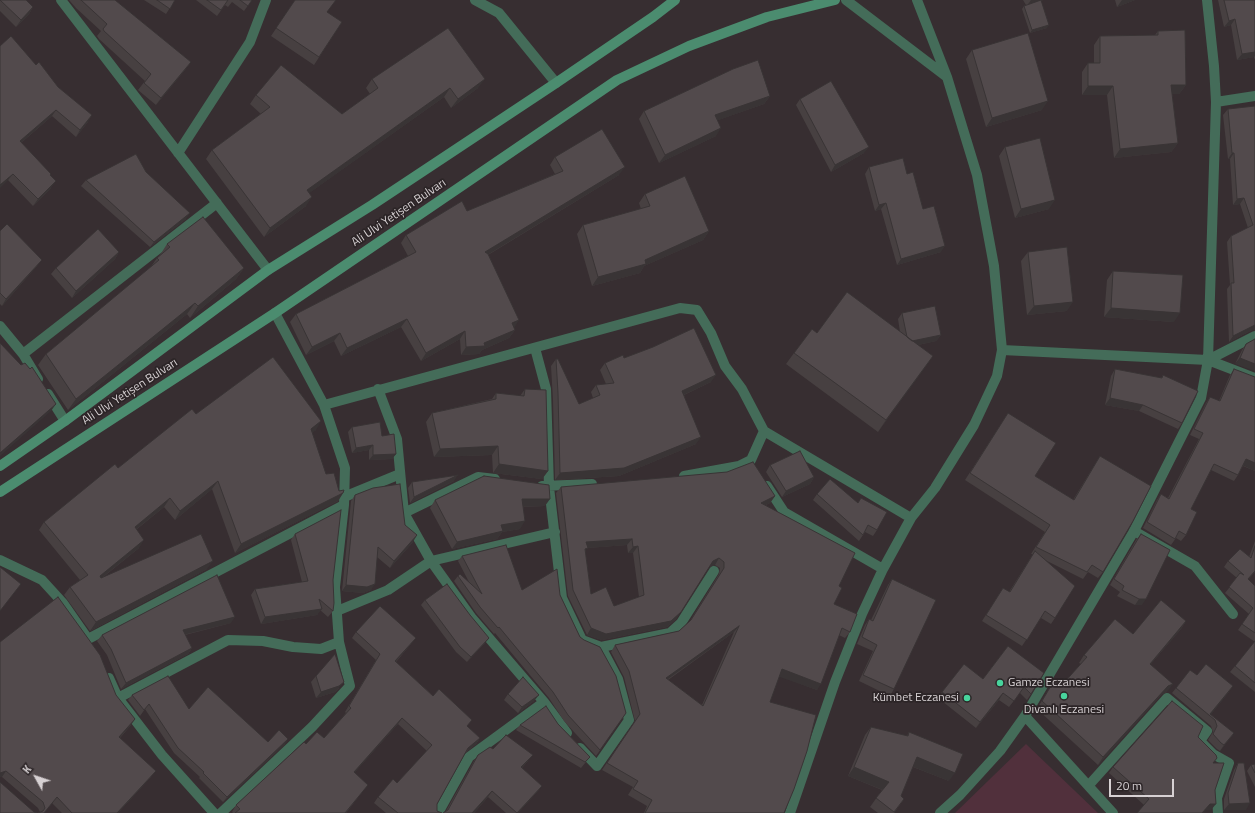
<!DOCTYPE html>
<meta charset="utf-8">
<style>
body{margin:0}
#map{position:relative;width:1255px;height:813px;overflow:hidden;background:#372e31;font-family:"Titillium Web",sans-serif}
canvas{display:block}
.north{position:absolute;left:16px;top:757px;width:40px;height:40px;-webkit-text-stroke:3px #2c2527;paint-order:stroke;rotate:310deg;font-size:11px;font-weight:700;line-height:16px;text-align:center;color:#d7d1d3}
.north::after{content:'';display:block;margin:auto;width:14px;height:18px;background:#d7d1d3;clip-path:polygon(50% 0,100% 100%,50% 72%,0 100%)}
.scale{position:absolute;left:1109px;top:779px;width:65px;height:18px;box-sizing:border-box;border:2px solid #d7d1d3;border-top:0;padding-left:5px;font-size:12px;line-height:14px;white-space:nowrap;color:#d7d1d3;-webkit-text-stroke:3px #2c2527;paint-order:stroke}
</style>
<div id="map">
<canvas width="1255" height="813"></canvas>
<div class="north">K</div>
<div class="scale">20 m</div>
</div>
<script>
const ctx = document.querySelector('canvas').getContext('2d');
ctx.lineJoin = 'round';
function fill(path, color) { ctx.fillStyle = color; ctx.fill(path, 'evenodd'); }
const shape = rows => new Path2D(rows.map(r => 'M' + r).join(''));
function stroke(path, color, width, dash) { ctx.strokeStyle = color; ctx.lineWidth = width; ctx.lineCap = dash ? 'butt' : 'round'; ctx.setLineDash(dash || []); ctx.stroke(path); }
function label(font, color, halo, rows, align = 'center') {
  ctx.font = font + ' "Titillium Web",sans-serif'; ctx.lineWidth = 3.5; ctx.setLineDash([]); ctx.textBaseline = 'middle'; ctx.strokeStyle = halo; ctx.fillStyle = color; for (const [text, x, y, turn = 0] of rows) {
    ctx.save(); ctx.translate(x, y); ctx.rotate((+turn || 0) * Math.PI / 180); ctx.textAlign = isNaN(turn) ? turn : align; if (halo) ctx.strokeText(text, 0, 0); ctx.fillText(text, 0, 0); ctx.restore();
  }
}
const green = shape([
 [1026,744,1098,813,955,813]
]);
const service = shape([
 [1134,531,1195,566,1233,614]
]);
const minor = shape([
 [61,0,268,270],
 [475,0,499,13,556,83],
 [846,0,947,77],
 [1216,102,1255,96],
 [178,153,250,42,266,0],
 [0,326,23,354,38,379],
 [535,348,546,389,549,487,562,598,582,640,601,647,670,633,681,623,714,571],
 [1002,350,1208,360,1255,378],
 [23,354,217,203],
 [1208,360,1255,336],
 [378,389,397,439,404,513,431,561,471,617,544,702,567,733],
 [48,394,65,421],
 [324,405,680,308,697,310,711,333,725,366,742,389,764,431,911,518],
 [684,476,739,466,751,460,764,431],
 [542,486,592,484],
 [767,486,784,512,883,569],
 [344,497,400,474],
 [404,513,478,477,495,479],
 [0,560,42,580,63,603,86,636],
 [337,611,388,590,431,561,555,532],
 [88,639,344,505],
 [109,678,118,698,162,755,214,813],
 [118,698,228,640,263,641,293,647,321,649,339,642],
 [1025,716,1113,813],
 [580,748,597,766,629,720,618,679,601,647],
 [1089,785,1167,698,1207,731,1200,741,1213,754,1229,763,1217,798,1218,813],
 [221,813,312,727,350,686,339,642,335,587,344,505,345,468,324,405,275,313],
 [438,813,469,757,544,702],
 [790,813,835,682,862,614,883,569,911,518,935,488,974,425,997,376,1002,350,994,266,977,175,947,77,917,0],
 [940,813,960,795,1000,751,1025,716,1134,531,1201,398,1208,360,1216,102,1214,66,1207,0]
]);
const secondary = shape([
 [0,466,65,421,268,270,372,205,556,83,653,17,675,0],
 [0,492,275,313,617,80,689,46,767,17,835,0]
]);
const wall = shape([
 [0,0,33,7,29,14,16,27,0,11],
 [69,0,115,0,191,62,185,70,156,105,138,90,145,81,99,39,97,36,101,31,76,8],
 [144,0,175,0,166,14],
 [196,0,252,0,244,11,232,2,228,7,225,5,217,16],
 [295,0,342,22,314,65,271,36],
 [1023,0,1043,0,1041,1,1047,28,1030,33,1022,9,1024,6,1026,5],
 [1115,0,1135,0,1117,7],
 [1218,0,1255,0,1255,60,1254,57,1237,60,1231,25,1224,27],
 [1158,31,1186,85,1179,94,1172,94,1178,143,1171,152,1114,158,1107,95,1082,95,1082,72,1088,63,1094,63,1094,45,1100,36,1155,35],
 [972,50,1042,110,986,127,966,59],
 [36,65,58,87,88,122,76,137,52,116,21,143,50,175,51,188,33,206,8,180],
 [372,79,478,88,451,108,444,97,309,193,306,206,264,237,206,159,212,150,261,114,250,104,256,95,342,114,370,94,366,88],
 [770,96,764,104,718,120,716,136,659,163,639,119,644,111],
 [800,99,864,153,831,172,796,105],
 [1255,106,1255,330,1252,330,1229,342,1227,289,1230,285,1227,242,1231,236,1248,228,1240,204,1233,205,1230,159,1228,159,1223,115,1228,109],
 [1005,147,1049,209,1015,218,999,156],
 [555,157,619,175,488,255,515,330,509,338,482,350,479,354,461,355,460,339,421,361,401,327,341,356,334,341,306,355,290,322,296,314,408,256,401,243,406,235,467,211,555,174,550,165],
 [869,167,907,174,923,209,941,252,897,265,881,209,875,211,865,174],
 [146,172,186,219,150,247,81,186,86,180],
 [645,194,709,231,703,240,644,266,640,273,592,286,577,234,583,225,641,209,639,203],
 [0,231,37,266,2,306,0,304],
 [167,244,244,268,236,279,190,318,187,314,68,410,38,365,46,354,150,268,157,258,160,255],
 [119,252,115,259,72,298,51,274,56,268],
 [1028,252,1067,311,1027,315,1021,261],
 [1113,271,1174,322,1104,317,1107,280],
 [902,313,941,335,936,341,918,345,933,356,878,432,786,364,794,353,817,333,900,332,898,319],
 [1255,339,1235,364,1242,350,1246,344],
 [624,358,711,382,684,395,696,444,619,476,555,480,553,400,551,366,556,359,579,404,593,398,591,392,596,385,606,384,600,370,605,363],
 [1115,369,1161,378,1163,375,1182,423,1178,429,1139,411,1105,405,1111,376],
 [1234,369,1255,471,1243,466,1238,475,1234,481,1211,470,1191,509,1186,535,1181,541,1176,538,1171,545,1143,528,1157,500,1161,494,1168,498,1199,439,1190,435,1206,403,1210,397,1219,401,1230,375],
 [525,389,548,471,542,479,493,473,492,455,434,457,426,422,432,413,492,399,496,393,520,396],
 [1008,413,1035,476,1073,500,1100,456,1103,572,1098,578,1088,572,1083,579,1045,560,1055,618,1051,624,1041,618,1022,646,982,621,1003,588,1009,592,1033,554,1031,554,1045,532,965,480],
 [196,414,316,430,312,432,326,474,339,491,343,493,338,501,235,553,212,489,175,520,164,507,137,529,139,548,102,578,207,569,90,631,64,595,70,587,80,580,39,530,44,522,118,468],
 [352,427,382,436,396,454,392,459,369,460,369,450,352,453,348,432],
 [770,465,814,477,810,484,782,497,766,472],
 [454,481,410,503,408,488,412,482],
 [561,487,775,496,770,503,766,505,839,586,834,604,850,632,845,638,839,635,817,690,779,676,770,702,784,813,644,813,647,806,628,795,633,787,602,770,635,721,624,677,611,652,615,645,679,631,690,621,719,574,720,568,715,565,709,567,676,619,667,627,602,640,587,635,568,596,556,493],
 [627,545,628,553,633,553,639,597,614,606,591,594,585,551,587,548],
 [734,632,702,705,668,680],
 [817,494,858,503,861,498,877,530,873,536,865,532,859,541,813,500],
 [355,495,405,525,413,542,390,568,377,557,371,590,363,593,342,591,351,501],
 [435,500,545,506,523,507,520,529,502,532,497,539,452,549,430,508],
 [295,534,333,580,333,611,328,617,320,610,317,615,261,624,251,595,255,589,302,582,291,540],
 [1141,534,1142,605,1135,605,1117,596,1120,592,1110,585,1136,540],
 [1255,541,1255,572,1248,580,1255,586,1255,692,1230,672,1255,642,1238,630,1249,614,1225,593,1237,578,1224,567,1228,561,1249,557],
 [462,556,522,590,560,595,580,637,626,713,596,756,564,721,549,698,495,633,494,634,476,613,454,581,458,576,469,582,458,561],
 [892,579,894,689,890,696,859,681,873,651,857,644,865,625,869,619,871,620,888,585],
 [425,600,485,643,467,662,456,652,421,605],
 [1186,621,1181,629,1150,665,1167,692,1162,694,1098,765,1037,709,1050,687,1055,679,1062,685,1081,664,1079,663,1084,655,1133,634],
 [231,623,185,635,192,648,188,654,121,689,107,655,97,641,102,635],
 [356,632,411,644,396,662,480,738,476,744,465,753,437,804,437,811,442,813,386,813,374,803,378,797,397,783,427,751,398,724,354,773,363,791,346,813,233,813,232,812,236,805,306,744,324,738,346,713,345,712,376,660,352,638],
 [0,642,116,695,131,725,120,738,151,777,118,813,62,813,52,803,44,813,38,813,40,812,38,808,2,777,0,777],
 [1008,646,1031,694,1027,700,1020,693,1009,707,999,700,976,728,938,698,942,692,983,679],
 [316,676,339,688,335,692,316,698,311,682],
 [1176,688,1229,692,1210,715,1234,733,1220,751,1217,749,1208,740,1213,732,1211,726,1172,693],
 [508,694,534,701,518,713,504,700],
 [132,695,189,709,268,742,285,744,223,802,199,778,200,777,174,753,145,709,140,716,128,700],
 [558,724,590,757,581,768,516,730,520,725],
 [871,727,907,736,909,732,949,781,913,767,901,796,904,799,894,813,878,813,870,807,882,790,848,776,865,735],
 [1198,737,1213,763,1215,790,1211,810,1144,805,1109,773,1113,767],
 [493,749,528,761,522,768,542,786,537,792,518,813,506,813,488,797,474,813,443,813,446,811,474,761,478,755],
 [1238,763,1246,810,1224,810,1224,799,1234,770],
 [1255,764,1255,787,1247,771,1251,765]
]);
const shadedWall = shape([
 [1031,0,1043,0,1026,7],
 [1122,0,1135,0,1117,7],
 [33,7,29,14,16,27,21,20],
 [1235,19,1231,25,1224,27,1229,21],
 [1049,25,1047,28,1030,33,1032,30],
 [1255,52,1255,56,1254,57,1237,60,1242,54],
 [191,62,185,70,156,105,161,98],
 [485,79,478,88,451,108,458,99],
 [1171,85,1186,85,1179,94,1165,94],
 [1088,86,1113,86,1107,95,1082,95],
 [450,88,444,97,301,199,307,190],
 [770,96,764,104,710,123,715,115],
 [1048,101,1042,110,986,127,992,118],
 [56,110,52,116,15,148,20,141],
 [92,115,88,122,76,137,80,130],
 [721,128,716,136,659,163,665,155],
 [1178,143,1171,152,1114,158,1120,149],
 [869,147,864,153,831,172,835,165],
 [1232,153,1234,153,1230,159,1228,159],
 [625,167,619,175,479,260,485,252],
 [13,174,8,180,0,188,0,185],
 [56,181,51,188,33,206,38,199],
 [312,197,306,206,264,237,270,228],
 [1244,198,1240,204,1233,205,1237,199],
 [1055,200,1049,209,1015,218,1021,209],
 [886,203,881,209,875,211,879,205],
 [190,213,186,219,150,247,154,242],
 [709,231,703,240,644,266,640,273,592,286,598,277,645,260],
 [945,246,941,252,897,265,901,259],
 [119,252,115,259,72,298,76,291],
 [42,260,37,266,2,306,6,299],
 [244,268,236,279,190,318,198,306],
 [1073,302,1067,311,1027,315,1034,306],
 [195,303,187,314,68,410,76,399],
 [1111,308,1180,313,1174,322,1104,317],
 [407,319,401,327,341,356,347,348],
 [519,320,514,328,512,323],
 [1255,325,1255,330,1252,330,1229,342,1233,336],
 [515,330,509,338,482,350,479,354,461,355,466,347,484,343],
 [465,331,460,339,421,361,426,353],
 [340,333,334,341,306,355,312,347],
 [941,335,936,341,904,348,908,342],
 [933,356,925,368,878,432,886,420],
 [1240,358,1255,364,1255,371,1235,364],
 [716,375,711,382,677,398,682,391],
 [1110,398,1143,405,1139,411,1105,405],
 [56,404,51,411,0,456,0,453],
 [321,421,316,430,305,438,311,429],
 [701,437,696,444,619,476,555,480,560,473],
 [373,445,369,450,352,453,356,448],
 [498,446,492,455,434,457,440,449],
 [396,454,392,459,369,460,373,455],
 [1246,459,1255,463,1255,471,1242,465],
 [499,464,548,471,542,479,493,473],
 [458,475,454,481,410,503,414,497],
 [814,477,810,484,782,497,786,491],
 [218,481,212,489,175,520,180,511],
 [343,493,338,501,235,553,241,544],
 [775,496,770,503,757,509,761,503],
 [170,498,164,507,129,535,135,527],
 [522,499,550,499,545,506,516,507],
 [525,521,520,529,502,532,497,539,452,549,457,542,501,525],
 [417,535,413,542,390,568,394,561],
 [632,539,627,545,587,548,583,554,586,542],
 [144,540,139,548,94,584,100,576],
 [638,546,633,553,628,553,633,547],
 [719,558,715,565,709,567,713,561],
 [213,561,207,569,90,631,96,622],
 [1255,571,1255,572,1243,585,1248,579],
 [375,584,371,590,363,593,342,591,346,585],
 [1139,599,1146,599,1142,605,1135,605],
 [322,609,317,615,261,624,265,617],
 [681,612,676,619,667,627,602,640,587,635,591,628],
 [235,617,231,623,179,636,183,630],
 [1186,621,1181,629,1144,672,1150,664],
 [739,626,734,632,661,684,666,678],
 [416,638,411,644,391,667,395,661],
 [489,638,485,643,467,662,471,657],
 [192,648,188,654,121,689,126,683],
 [782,669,821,684,817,690,777,676],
 [344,682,335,692,316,698,321,692],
 [1173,684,1167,692,1162,694,1098,765,1103,757,1168,686],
 [1233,686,1229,692,1210,716,1209,715],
 [1003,693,999,700,976,728,980,722],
 [539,695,534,701,518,713,522,707],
 [402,718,398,724,349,779,354,772],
 [135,719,131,725,115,743,119,737],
 [1234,733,1230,739,1220,751,1224,745],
 [480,738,476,744,463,754,468,748],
 [288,739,285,744,223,802,227,797],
 [533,755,528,761,517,773,521,767],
 [917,757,955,773,949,781,911,766],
 [854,767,889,782,883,790,848,776],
 [6,771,2,777,0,777,0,773],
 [156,771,151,777,118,813,117,813],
 [542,786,537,792,518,813,517,813],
 [492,791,488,797,474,813,472,813],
 [1250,803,1246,810,1224,810,1229,804],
 [1210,804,1216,804,1211,810,1206,810,1203,813,1202,813]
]);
const building = shape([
 [0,0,26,0,33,7,21,20,0,0],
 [81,0,115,0,191,62,161,98,144,83,151,74,104,31,103,29,107,24,81,0],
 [157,0,175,0,170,9,157,0],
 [207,0,228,0,221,10,207,0],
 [240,0,252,0,248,6,240,0],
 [295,0,336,0,327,12,342,22,319,57,276,28,295,0],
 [1041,0,1049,25,1032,30,1024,6,1041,0],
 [1224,0,1255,0,1255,52,1242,54,1235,19,1229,21,1224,0],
 [448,28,485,79,458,99,450,88,307,190,312,197,270,228,212,150,270,107,256,95,281,65,342,114,378,88,372,79,448,28],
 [1185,30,1186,85,1171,85,1178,143,1120,149,1113,86,1088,86,1088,63,1100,63,1100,36,1158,35,1158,31,1185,30],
 [1028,33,1048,101,992,118,972,50,1028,33],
 [11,36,36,65,39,62,58,87,92,115,80,130,56,110,20,141,51,174,50,175,56,181,38,199,13,174,0,185,0,46,11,36],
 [758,60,770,96,715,115,721,128,665,155,644,111,733,69,758,60],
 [831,81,869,147,835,165,800,99,831,81],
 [1255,106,1255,325,1233,336,1231,283,1234,283,1231,236,1253,225,1244,198,1237,199,1234,153,1232,153,1228,109,1255,106],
 [602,129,625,167,485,252,488,254,519,320,512,323,515,330,484,343,485,346,466,347,465,331,426,353,407,319,347,348,340,333,312,347,296,314,416,252,406,235,462,201,467,211,563,171,555,157,602,129],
 [1040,138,1055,200,1021,209,1005,147,1040,138],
 [136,154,146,172,190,213,154,242,86,180,136,154],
 [903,158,907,174,913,172,923,209,934,206,945,246,901,259,886,203,879,205,869,167,903,158],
 [685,176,709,231,645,260,646,264,598,277,583,225,650,206,645,194,685,176],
 [203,217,244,268,198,306,195,303,76,399,46,354,159,260,157,258,170,247,167,244,203,217],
 [7,224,42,260,6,299,0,293,0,231,7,224],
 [98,229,119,252,76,291,56,268,98,229],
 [1067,247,1073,302,1034,306,1028,252,1067,247],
 [1113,271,1183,275,1180,313,1111,308,1113,271],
 [847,292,933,356,886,420,794,353,812,329,817,333,847,292],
 [935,306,941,335,912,341,907,337,902,313,935,306],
 [694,328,716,375,682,391,701,437,624,468,560,473,558,393,556,359,558,359,579,404,600,395,596,385,614,383,605,363,623,355,624,358,653,347,694,328],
 [1255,339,1255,364,1240,358,1246,344,1255,339],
 [0,343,21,365,25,363,30,369,32,367,56,404,0,453,0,343],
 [273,357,321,421,311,429,326,474,334,473,339,491,344,490,343,493,241,544,218,481,180,511,170,498,135,527,144,540,100,576,101,578,201,534,213,561,96,622,70,587,88,575,44,522,115,464,118,468,192,409,196,414,273,357],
 [1115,369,1162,378,1163,375,1198,391,1182,423,1143,405,1110,398,1115,369],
 [1234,369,1255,377,1255,463,1246,459,1238,475,1214,464,1191,509,1197,512,1186,535,1179,531,1175,539,1147,522,1161,494,1169,499,1203,433,1194,429,1210,397,1220,401,1234,369],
 [525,389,546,390,548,471,499,464,498,446,440,449,432,413,496,399,496,393,524,396,525,389],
 [1008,413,1056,443,1035,476,1074,500,1100,456,1151,486,1133,521,1103,572,1092,565,1087,572,1036,547,1050,525,970,473,1008,413],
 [380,422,382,436,394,434,396,454,373,455,373,445,356,448,352,427,380,422],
 [800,451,814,477,786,491,770,465,800,451],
 [753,462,775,496,761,503,855,553,839,586,842,588,834,604,857,614,850,632,842,628,821,684,782,669,770,702,816,715,807,751,794,789,784,813,645,813,652,800,633,789,638,781,607,763,640,714,629,671,615,645,679,631,691,620,724,568,724,562,719,558,713,561,681,612,671,621,606,634,591,628,573,590,561,487,727,472,753,462],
 [632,539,633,547,638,546,644,595,614,606,606,587,591,594,585,549,588,548,586,542,632,539],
 [739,626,703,706,666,678,739,626],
 [458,475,414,497,412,482,458,475],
 [484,476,549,485,550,499,522,499,525,521,501,525,503,531,457,542,435,500,484,476],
 [830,479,858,503,861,498,887,512,877,530,868,525,863,535,817,494,830,479],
 [400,484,405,525,417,535,394,561,378,547,375,584,367,587,346,585,355,495,373,488,400,484],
 [341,510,333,580,334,603,333,611,319,599,322,609,265,617,255,589,308,581,295,534,341,510],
 [1141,534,1170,550,1146,599,1139,599,1122,590,1124,586,1114,579,1141,534],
 [506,545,522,590,557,569,560,595,580,637,584,640,600,647,616,676,626,713,600,750,568,715,553,692,499,627,498,628,480,607,458,576,460,574,482,594,462,556,506,545],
 [1255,546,1255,571,1248,579,1255,586,1255,633,1242,624,1253,608,1229,587,1240,573,1244,575,1228,561,1240,549,1251,558,1255,546],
 [1035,551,1075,586,1055,618,1045,611,1027,640,986,615,1003,588,1010,592,1035,551],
 [0,567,21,584,0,611,0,567],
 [217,575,235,617,183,630,192,648,126,683,111,649,102,635,217,575],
 [892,579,936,600,894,689,863,675,877,645,862,637,869,619,873,621,892,579],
 [447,584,470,615,489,638,471,657,460,647,425,600,447,584],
 [58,597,100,655,116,695,135,719,119,737,156,771,117,813,72,813,57,797,44,813,38,813,43,811,45,808,43,802,6,771,0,773,0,642,58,597],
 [1161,600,1186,621,1150,664,1173,684,1168,686,1103,757,1042,701,1055,679,1062,685,1087,657,1084,655,1115,619,1133,634,1161,600],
 [380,606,416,638,395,661,433,696,439,689,472,720,467,726,480,738,468,748,437,804,437,811,442,813,398,813,378,797,393,779,397,783,432,745,402,718,354,772,368,785,345,813,235,813,240,809,236,805,304,742,306,744,317,732,324,738,351,708,349,706,380,654,356,632,380,606],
 [1255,641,1255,683,1235,666,1255,641],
 [1008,646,1044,673,1031,694,1024,687,1014,701,1003,693,980,722,942,692,964,664,983,679,1008,646],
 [335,654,344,682,339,686,321,692,316,676,335,654],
 [1206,664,1233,686,1210,714,1234,733,1224,745,1221,743,1213,734,1217,726,1215,720,1176,688,1190,670,1197,675,1206,664],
 [168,676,189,709,208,687,268,742,279,730,288,739,227,797,203,773,204,772,178,748,149,704,144,710,132,695,168,676],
 [523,677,539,695,522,707,508,694,523,677],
 [1172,701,1203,726,1198,737,1216,755,1217,758,1213,763,1224,763,1215,790,1216,804,1210,804,1202,813,1137,813,1149,799,1113,767,1172,701],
 [546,706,558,724,590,757,585,762,520,725,546,706],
 [871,727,908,736,909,732,963,754,955,773,917,757,901,796,904,799,894,812,876,798,889,782,854,767,871,727],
 [506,735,533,755,521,767,542,786,517,813,492,791,472,813,443,813,448,810,478,755,490,747,493,749,506,735],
 [1238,763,1244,763,1250,803,1229,804,1228,793,1238,763],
 [1255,764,1255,773,1251,765,1255,764],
 [0,782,34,812,37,813,0,813,0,782]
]);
const markers = [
 [1000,683,4,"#48d49d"],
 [1064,696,4,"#48d49d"],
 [967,698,4,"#48d49d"]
];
const streetNames = [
 ["Ali Ulvi Yetişen Bulvarı",399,213,-34],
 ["Ali Ulvi Yetişen Bulvarı",130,392,-33]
];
const poiNames = [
 ["Gamze Eczanesi",1008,683],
 ["Kümbet Eczanesi",959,698,"right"],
 ["Divanlı Eczanesi",1064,710,"center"]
];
fill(green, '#51303c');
stroke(service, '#446c59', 10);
stroke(minor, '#446c59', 10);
stroke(secondary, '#4b8c6f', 10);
fill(wall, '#474041');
fill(shadedWall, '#393435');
fill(building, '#524a4c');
stroke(building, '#393435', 1);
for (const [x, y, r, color] of markers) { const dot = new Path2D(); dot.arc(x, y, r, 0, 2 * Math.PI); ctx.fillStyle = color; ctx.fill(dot); stroke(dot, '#2c2527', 1.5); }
label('12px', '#d7d1d3', '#2c2527', streetNames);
label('12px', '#d7d1d3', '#2c2527', poiNames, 'left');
</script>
